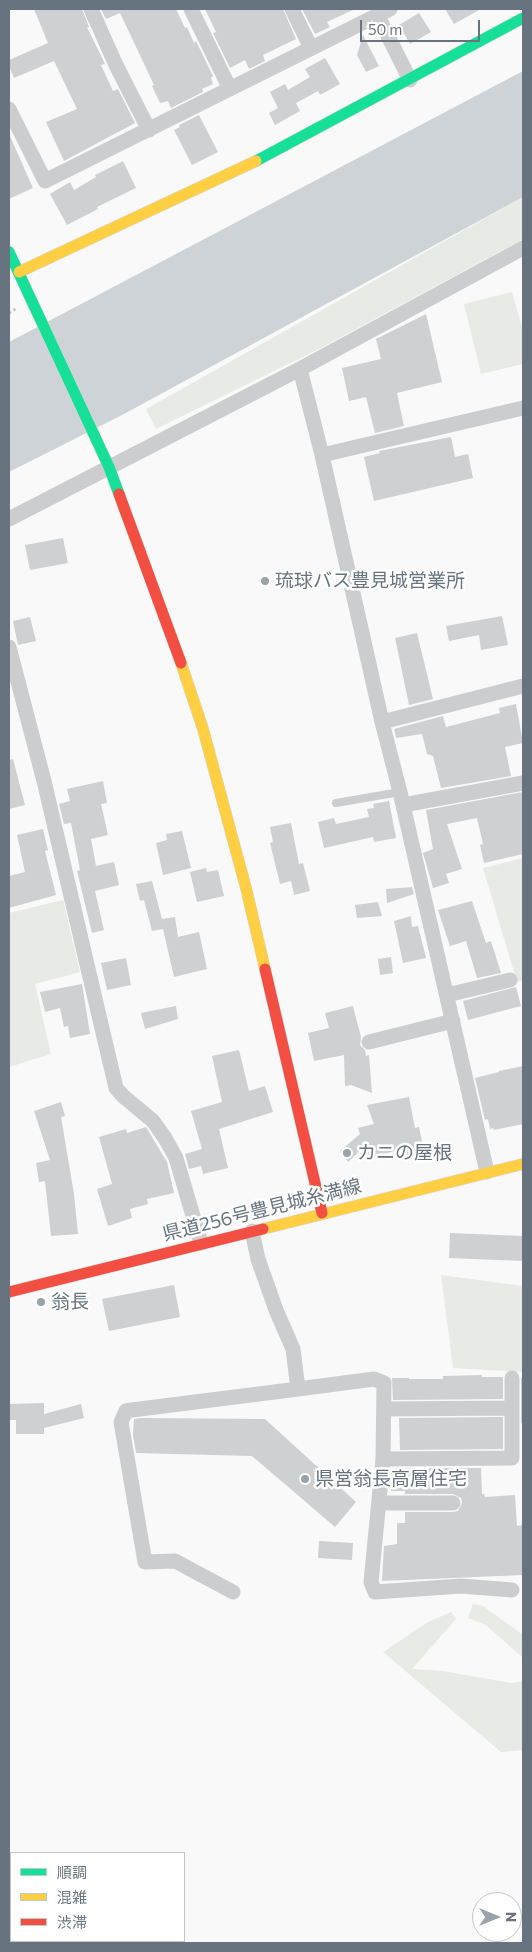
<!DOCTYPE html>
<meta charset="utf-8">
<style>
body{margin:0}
#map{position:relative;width:532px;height:1952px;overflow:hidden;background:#f9f9f9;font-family:Commissioner,"Noto Sans JP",sans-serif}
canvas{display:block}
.frame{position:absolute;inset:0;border:10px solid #67747f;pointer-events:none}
.legend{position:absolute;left:10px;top:1852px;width:175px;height:90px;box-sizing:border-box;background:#fff;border:1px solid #c2c7cc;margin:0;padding:6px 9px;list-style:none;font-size:15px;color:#67747f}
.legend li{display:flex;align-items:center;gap:10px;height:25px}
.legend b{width:25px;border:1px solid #c2c7cc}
.north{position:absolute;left:472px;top:1892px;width:50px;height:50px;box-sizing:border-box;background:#fff;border:1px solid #c2c7cc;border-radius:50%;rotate:90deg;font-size:14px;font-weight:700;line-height:20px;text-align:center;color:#67747f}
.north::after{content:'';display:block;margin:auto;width:18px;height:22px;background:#9aa3aa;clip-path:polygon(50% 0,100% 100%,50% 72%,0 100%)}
.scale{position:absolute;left:360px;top:20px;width:120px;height:22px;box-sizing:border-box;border:2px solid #67747f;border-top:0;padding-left:6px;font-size:15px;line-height:18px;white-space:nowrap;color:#67747f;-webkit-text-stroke:4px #fff;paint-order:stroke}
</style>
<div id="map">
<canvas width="532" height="1952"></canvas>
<div class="frame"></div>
<ul class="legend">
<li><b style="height:6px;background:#16e098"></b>順調</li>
<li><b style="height:6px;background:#ffcf43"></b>混雑</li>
<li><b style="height:6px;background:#f24e42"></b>渋滞</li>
</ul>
<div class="north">N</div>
<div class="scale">50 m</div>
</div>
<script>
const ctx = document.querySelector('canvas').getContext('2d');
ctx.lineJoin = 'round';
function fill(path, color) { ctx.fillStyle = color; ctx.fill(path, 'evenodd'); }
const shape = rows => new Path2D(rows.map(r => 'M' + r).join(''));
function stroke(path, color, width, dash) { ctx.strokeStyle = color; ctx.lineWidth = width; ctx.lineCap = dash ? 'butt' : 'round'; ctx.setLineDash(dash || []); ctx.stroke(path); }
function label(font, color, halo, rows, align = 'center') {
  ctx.font = font + ' Commissioner,"Noto Sans JP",sans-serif'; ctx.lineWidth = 5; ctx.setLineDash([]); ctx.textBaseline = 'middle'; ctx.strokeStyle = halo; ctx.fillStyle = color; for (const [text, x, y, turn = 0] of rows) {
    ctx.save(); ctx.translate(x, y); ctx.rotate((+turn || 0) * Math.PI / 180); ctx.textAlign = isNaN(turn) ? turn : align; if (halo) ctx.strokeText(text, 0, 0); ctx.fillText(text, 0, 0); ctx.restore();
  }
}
const green = shape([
 [523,197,523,239,319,349,156,429,146,409],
 [512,292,523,331,523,364,481,374,464,304],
 [523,858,523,980,517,982,483,868],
 [63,900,80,972,35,984,51,1054,9,1067,9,913],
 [441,1275,523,1286,523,1372,453,1368],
 [473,1604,483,1606,523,1635,523,1658,486,1625,468,1618],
 [451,1612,456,1619,412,1669,443,1671,511,1683,523,1681,523,1750,501,1752,383,1652,428,1622]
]);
const water = shape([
 [523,71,523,197,124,414,9,472,9,342]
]);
const building = shape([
 [34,9,82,9,89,27,87,27,105,64,101,65,113,91,118,89,135,123,64,161,46,122,77,109,54,61,14,78,9,66,9,60,48,43],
 [101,9,176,9,185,28,187,27,194,43,196,41,213,76,211,78,213,84,202,89,203,92,171,108,168,101,160,103,152,86,154,85,120,13,106,19],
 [205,9,283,9,296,39,263,55,265,61,249,69,245,60,230,68,213,33,216,32],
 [302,9,355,9,327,22,330,27,315,34],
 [445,9,481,9,454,24],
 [419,13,431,32,410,44,399,25],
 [363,35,379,66,366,72,357,55],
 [325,58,340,84,320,95,318,91,296,103,300,111,275,125,269,113,278,108,270,92,285,84,288,90,310,77,305,69],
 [199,115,218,152,192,165,174,130,180,127,179,125],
 [9,134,33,188,9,199],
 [123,161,136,188,97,207,98,209,67,225,50,194,70,182,74,190,96,177,95,175],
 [426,314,442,382,397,393,404,426,375,433,366,397,349,401,342,368,381,359,376,339],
 [451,437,455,457,468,454,473,478,374,501,364,457,380,453,379,451],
 [63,538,68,563,30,570,25,545],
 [502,616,508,645,481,650,479,635,449,641,446,626],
 [30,617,36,641,18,645,13,621],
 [417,633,433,699,409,705,395,638],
 [516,704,523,743,505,747,511,776,441,788,433,756,427,754,422,734,396,738,394,729,443,716,446,727,500,713,499,708],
 [13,759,25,805,9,809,9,760],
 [103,781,107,803,101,804,108,835,91,839,96,866,114,862,119,885,95,891,104,930,92,933,77,871,80,870,71,823,64,824,59,804,70,801,67,789],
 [523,792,523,854,484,863,480,845,483,844,477,818,447,824,462,869,446,874,449,883,433,888,423,853,433,849,426,810],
 [389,801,396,838,374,842,373,837,324,848,318,822,334,818,336,824,369,817,367,809,374,808,373,804],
 [291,823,299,864,303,863,310,891,294,895,291,881,280,884,270,843,273,842,270,827],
 [43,829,48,850,45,851,56,895,9,908,9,876,25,872,17,835],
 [182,831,191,868,163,875,156,843,167,840,166,834],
 [206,868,207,872,218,870,224,896,197,902,190,872],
 [152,881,162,919,175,917,178,937,199,932,207,969,174,977,163,929,152,931,144,900,140,901,136,884],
 [412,887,414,894,387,903,386,889],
 [472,901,486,943,491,941,501,973,477,978,466,941,450,946,438,910],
 [378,902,382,916,357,918,355,905],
 [411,916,412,927,418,926,426,958,403,963,394,921],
 [391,957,393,973,380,975,378,959],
 [126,958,131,985,107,990,101,963],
 [82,984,90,1034,70,1038,68,1026,64,1027,60,1008,45,1012,40,992],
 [516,987,521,1006,468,1020,463,1001],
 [176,1006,178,1019,145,1029,141,1013],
 [353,1006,361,1037,360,1045,365,1050,366,1056,369,1055,372,1093,351,1085,345,1086,344,1055,314,1061,308,1033,329,1028,325,1013],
 [239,1050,249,1091,265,1086,273,1112,219,1129,228,1168,203,1174,201,1166,189,1169,185,1154,202,1149,191,1111,222,1102,212,1056],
 [523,1066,523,1124,494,1130,493,1128,490,1129,488,1119,485,1120,475,1078,499,1072,499,1071],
 [409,1097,415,1128,419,1127,425,1155,407,1160,405,1148,367,1159,364,1147,348,1162,340,1151,360,1134,358,1128,374,1124,367,1105],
 [61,1102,65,1116,61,1117,74,1194,78,1234,51,1236,45,1181,39,1182,36,1163,50,1160,34,1111],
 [146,1127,167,1162,174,1193,147,1199,148,1204,130,1209,132,1218,108,1226,97,1189,112,1184,99,1137,126,1129,127,1133],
 [450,1233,523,1236,523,1261,449,1258],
 [174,1285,180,1317,109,1331,102,1299],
 [482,1375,482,1377,503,1377,503,1399,393,1400,392,1378,409,1378,409,1379,443,1379,443,1376],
 [523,1377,523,1423,521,1423,521,1378],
 [44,1403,44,1414,81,1404,84,1418,44,1428,44,1434,16,1434,16,1420,10,1420,10,1404],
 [503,1417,503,1449,400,1450,399,1418],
 [141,1418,265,1419,356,1502,335,1527,252,1456,136,1453,133,1435,134,1419],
 [392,1468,481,1468,482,1494,484,1494,485,1497,515,1495,517,1526,523,1525,523,1575,382,1581,384,1546,397,1544,397,1523,405,1523,405,1512,453,1512,458,1511,462,1503,461,1498,453,1494,405,1494,405,1491,391,1491],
 [319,1541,353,1543,352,1560,318,1558]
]);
const path = shape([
 [9,313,17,308]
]);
const lane = shape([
 [336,803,400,792]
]);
const street = shape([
 [91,9,116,65,149,130],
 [191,9,230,89],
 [292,9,311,48],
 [378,16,410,80],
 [9,109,45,181,390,9],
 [300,369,322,455,382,722,400,792,487,1172],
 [322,455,523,408],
 [9,519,300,369,523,248],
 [9,647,44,781,116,1088,123,1096,153,1121,165,1138,176,1158,201,1243],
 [382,722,523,686],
 [403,805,523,783],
 [447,995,510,980],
 [369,1042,453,1021],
 [252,1231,258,1259,276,1310,293,1349,298,1389,374,1379,384,1383,383,1459,371,1582,375,1592,461,1586,512,1590],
 [512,1378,512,1408],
 [383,1459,512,1458,512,1408,384,1409],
 [380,1503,453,1503],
 [233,1592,175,1561,145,1562,121,1422,126,1411,132,1410,298,1389],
 [9,1904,11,1906],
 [50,1941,53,1943]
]);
const fast = shape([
 [256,161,523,18],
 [9,252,109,467,119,494]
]);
const slow = shape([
 [19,272,256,161],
 [181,663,203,729,246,888,265,969],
 [263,1229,523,1164]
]);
const jam = shape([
 [119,494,181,663],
 [265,969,322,1213],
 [9,1292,263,1229]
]);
const markers = [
 [265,581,5,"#9aa3aa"],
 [347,1153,5,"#9aa3aa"],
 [41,1302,5,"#9aa3aa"],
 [305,1479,5,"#9aa3aa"]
];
const poiNames = [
 ["琉球バス豊見城営業所",275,581],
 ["カニの屋根",357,1153],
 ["翁長",51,1302],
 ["県営翁長高層住宅",315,1479]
];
const streetNames = [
 ["県道256号豊見城糸満線",262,1210,-14]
];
fill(green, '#e8eae6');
fill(water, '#ced3d7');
fill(building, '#ced0d1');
stroke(fast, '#d5d6d6', 12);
stroke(slow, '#d5d6d6', 12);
stroke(jam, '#d5d6d6', 12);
stroke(path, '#c9cacb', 3, [2.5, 2.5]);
stroke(lane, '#cccdce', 8);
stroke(street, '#cccdce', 15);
stroke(fast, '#16e098', 11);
stroke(slow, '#ffcf43', 11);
stroke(jam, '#f24e42', 11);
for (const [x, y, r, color] of markers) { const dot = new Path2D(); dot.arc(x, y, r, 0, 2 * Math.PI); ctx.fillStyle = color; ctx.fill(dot); stroke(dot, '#fff', 2); }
label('19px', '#67747f', '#fff', poiNames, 'left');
label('19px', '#67747f', '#fff', streetNames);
</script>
